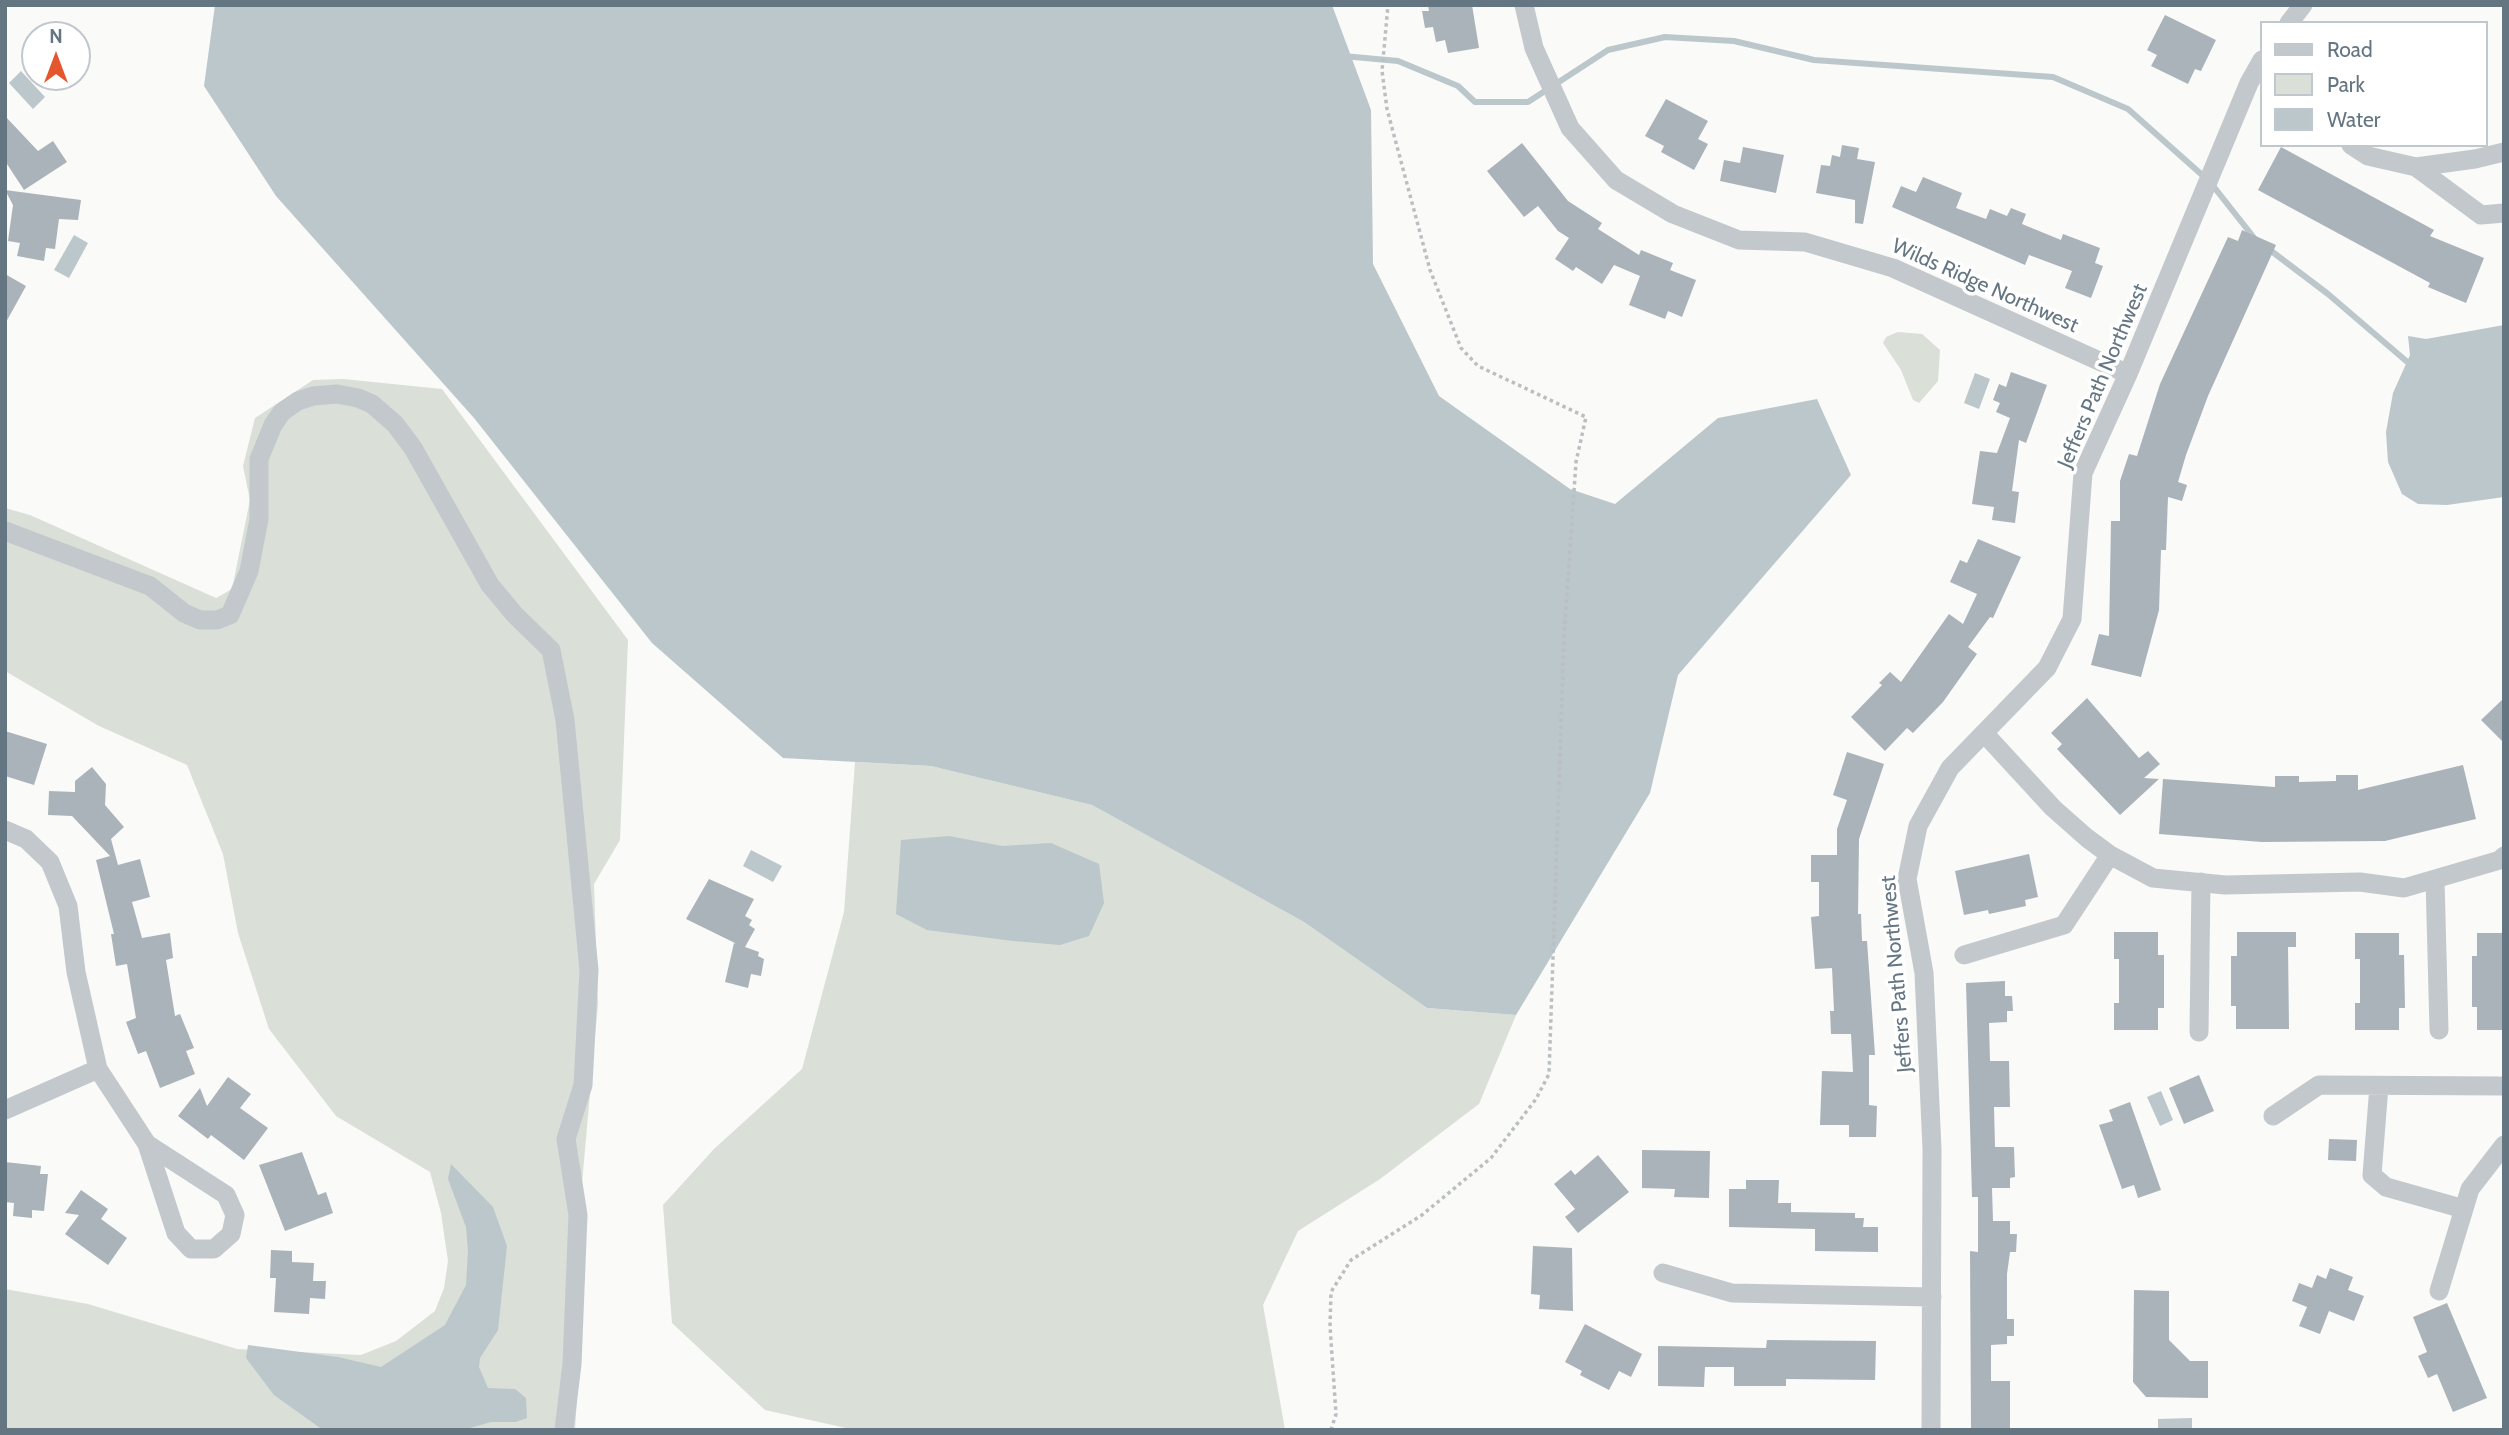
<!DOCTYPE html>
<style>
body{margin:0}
#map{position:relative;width:2509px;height:1435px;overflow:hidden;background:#fafaf8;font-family:Cabin,sans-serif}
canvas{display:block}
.frame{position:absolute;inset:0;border:7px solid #657683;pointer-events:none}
.legend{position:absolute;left:2260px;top:21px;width:228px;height:126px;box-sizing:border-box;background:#fff;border:2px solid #c1c8cd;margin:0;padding:9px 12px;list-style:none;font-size:21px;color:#657683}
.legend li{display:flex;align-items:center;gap:14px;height:35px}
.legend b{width:35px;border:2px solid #c1c8cd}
.north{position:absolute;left:21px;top:21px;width:70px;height:70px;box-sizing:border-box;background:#fff;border:2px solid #c1c8cd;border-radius:50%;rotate:0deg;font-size:19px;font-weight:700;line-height:28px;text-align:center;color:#657683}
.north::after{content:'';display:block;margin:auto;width:24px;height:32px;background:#e4572e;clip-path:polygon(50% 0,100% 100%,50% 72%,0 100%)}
</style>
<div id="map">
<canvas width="2509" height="1435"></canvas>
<div class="frame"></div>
<ul class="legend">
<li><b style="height:9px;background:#c3c8cc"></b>Road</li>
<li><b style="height:19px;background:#dadfd7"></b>Park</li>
<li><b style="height:19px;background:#bbc7cb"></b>Water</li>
</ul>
<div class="north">N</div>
</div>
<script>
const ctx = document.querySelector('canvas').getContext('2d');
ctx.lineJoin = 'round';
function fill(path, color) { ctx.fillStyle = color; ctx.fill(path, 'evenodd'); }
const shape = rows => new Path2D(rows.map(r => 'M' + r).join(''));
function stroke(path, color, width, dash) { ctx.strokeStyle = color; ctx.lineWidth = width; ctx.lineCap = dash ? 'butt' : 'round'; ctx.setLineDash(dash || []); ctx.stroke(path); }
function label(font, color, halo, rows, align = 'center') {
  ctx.font = font + ' Cabin,sans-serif'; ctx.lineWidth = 7; ctx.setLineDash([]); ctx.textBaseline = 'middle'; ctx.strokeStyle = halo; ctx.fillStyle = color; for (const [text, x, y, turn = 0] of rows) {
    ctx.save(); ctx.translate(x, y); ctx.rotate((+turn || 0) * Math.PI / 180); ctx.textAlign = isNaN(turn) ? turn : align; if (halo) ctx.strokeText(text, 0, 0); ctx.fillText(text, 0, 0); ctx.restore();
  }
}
const green = shape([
 [1898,332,1922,334,1940,350,1938,381,1919,403,1913,400,1901,370,1883,343,1886,337],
 [343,379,442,389,628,640,620,840,594,884,598,1004,582,1183,580,1349,575,1430,5,1430,5,1289,88,1304,237,1349,361,1355,396,1341,435,1311,444,1288,448,1261,441,1213,430,1172,336,1116,269,1029,238,933,223,854,187,765,99,726,5,671,5,508,30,515,216,598,232,589,250,500,243,466,255,418,313,380],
 [855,762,931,766,1092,805,1304,922,1427,1008,1516,1015,1479,1104,1380,1179,1298,1231,1263,1305,1285,1430,855,1430,765,1410,672,1323,663,1205,714,1149,802,1069,844,912]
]);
const water = shape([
 [215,5,1332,5,1371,110,1373,264,1439,396,1570,489,1615,504,1718,418,1817,399,1851,475,1678,675,1650,793,1516,1015,1427,1008,1304,922,1092,805,931,766,783,758,652,643,474,418,276,196,204,86],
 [21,71,45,97,33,109,9,83],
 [74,235,88,243,69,278,54,270],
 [2504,325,2504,497,2447,505,2418,504,2402,494,2388,462,2386,432,2393,393,2410,355,2408,336,2426,339],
 [1975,373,1990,379,1979,409,1964,403],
 [949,836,1002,846,1051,843,1099,864,1104,903,1089,936,1060,945,1013,941,927,930,896,914,901,840],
 [751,850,782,866,773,882,743,866],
 [2161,1091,2173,1120,2160,1126,2147,1097],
 [451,1164,493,1207,507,1246,498,1330,480,1358,479,1367,488,1388,515,1389,526,1398,527,1418,516,1422,491,1422,463,1430,323,1430,274,1395,246,1358,248,1345,338,1357,381,1367,445,1325,466,1285,468,1251,466,1227,448,1179],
 [2192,1418,2192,1430,2158,1430,2158,1419]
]);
const stream = shape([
 [1343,56,1398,61,1458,86,1475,102,1528,102,1608,50,1665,37,1734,41,1814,60,2053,77,2128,109,2210,182,2255,239],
 [2266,247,2328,294,2412,366]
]);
const building = shape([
 [1428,5,1472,5,1479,48,1448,53,1445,40,1436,42,1433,27,1425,28,1422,11,1429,11],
 [2165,15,2216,40,2201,71,2195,69,2188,84,2151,66,2157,55,2147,50],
 [1666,99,1708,121,1698,139,1708,144,1694,170,1661,152,1664,146,1645,136],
 [5,116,38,151,53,141,67,162,24,190,5,161],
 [1522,143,1568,201,1602,223,1598,229,1639,255,1641,250,1673,263,1670,270,1696,280,1682,317,1668,311,1665,319,1629,305,1640,276,1614,265,1602,284,1576,267,1573,271,1555,259,1569,238,1558,231,1538,206,1524,217,1487,171],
 [1842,145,1859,148,1857,159,1875,162,1863,224,1855,223,1855,200,1816,193,1821,165,1830,166,1832,155,1840,157],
 [1743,147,1784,155,1776,193,1720,181,1724,160,1740,163],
 [2281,147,2434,230,2430,236,2484,258,2466,303,2428,287,2430,283,2258,190],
 [1923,177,1962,193,1956,208,1986,219,1990,209,2007,216,2011,208,2026,214,2022,224,2061,240,2063,234,2100,248,2095,263,2103,266,2091,298,2065,288,2072,271,2029,255,2025,265,1892,207,1901,186,1916,192],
 [5,190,81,200,78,220,59,219,55,249,46,248,44,261,17,256,20,243,8,241,13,205],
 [2242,230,2276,245,2208,396,2186,455,2178,482,2187,485,2182,501,2168,497,2166,550,2161,550,2159,610,2141,677,2091,665,2099,634,2109,636,2111,521,2120,521,2120,481,2129,454,2137,456,2160,384,2228,237,2238,241],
 [5,274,26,286,5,324],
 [2011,372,2047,385,2026,443,2019,440,2012,491,2019,492,2015,523,1992,520,1994,507,1972,504,1980,451,1997,453,2010,418,1996,412,2000,403,1993,400,1999,384,2006,387],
 [1978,539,2021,557,1993,618,1990,617,1968,647,1977,654,1943,702,1913,733,1907,728,1885,751,1851,717,1882,685,1879,683,1890,672,1901,682,1949,614,1963,624,1977,594,1950,582,1960,560,1967,563],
 [2087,698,2139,758,2148,751,2160,764,2144,778,2159,779,2120,815,2057,749,2062,744,2051,733],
 [2504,698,2504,743,2481,720],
 [5,731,47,744,34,785,5,776],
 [1847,752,1884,764,1859,839,1858,914,1861,914,1862,941,1867,941,1875,1055,1869,1055,1869,1105,1877,1106,1876,1137,1849,1137,1849,1125,1820,1125,1822,1071,1853,1072,1851,1034,1831,1034,1830,1011,1834,1011,1832,968,1815,969,1811,917,1819,916,1819,882,1811,882,1811,855,1837,855,1837,829,1847,800,1833,795],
 [2463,765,2476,819,2385,841,2262,842,2159,834,2163,779,2275,787,2275,776,2299,776,2299,782,2336,781,2336,775,2358,775,2358,790],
 [92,767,106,784,105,805,124,827,111,839,118,865,140,859,150,897,132,902,142,938,170,933,173,958,166,960,175,1016,180,1014,194,1048,186,1051,195,1074,160,1088,146,1051,138,1054,126,1022,136,1018,127,964,116,966,111,934,114,934,96,860,110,856,72,816,48,815,49,791,75,792,75,781],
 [2029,854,2038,897,2025,900,2026,906,1989,914,1988,910,1964,915,1955,871],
 [709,879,754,899,745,916,752,920,749,925,755,929,745,947,759,952,758,956,764,959,761,976,751,974,748,988,725,982,734,943,737,944,686,919],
 [2114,932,2158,932,2158,955,2164,955,2164,1008,2158,1008,2158,1030,2114,1030,2114,1003,2119,1003,2119,959,2114,959],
 [2237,932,2296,932,2296,947,2288,947,2289,1029,2236,1029,2236,1006,2231,1006,2231,956,2237,956],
 [2355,933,2399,933,2399,955,2404,955,2405,1008,2399,1008,2399,1030,2355,1030,2355,1003,2360,1003,2360,959,2355,959],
 [2477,933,2504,933,2504,1030,2477,1030,2477,1007,2472,1007,2472,956,2477,956],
 [2005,981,2005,996,2012,996,2013,1011,2007,1011,2007,1022,1989,1023,1990,1061,2009,1061,2010,1107,1994,1107,1995,1147,2014,1147,2015,1177,2010,1178,2010,1188,1992,1188,1993,1221,2010,1221,2010,1234,2017,1234,2016,1252,2010,1252,2007,1274,2007,1319,2014,1319,2014,1336,2007,1336,2007,1344,1991,1345,1991,1381,2010,1381,2010,1428,1971,1429,1970,1251,1978,1252,1978,1197,1972,1197,1966,983],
 [2199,1075,2214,1111,2184,1124,2169,1088],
 [228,1077,251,1094,240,1108,268,1128,244,1160,211,1135,208,1139,178,1116,200,1088,207,1106],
 [2130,1102,2161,1190,2138,1198,2134,1185,2122,1189,2099,1125,2113,1121,2109,1110],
 [2329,1139,2357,1140,2356,1161,2328,1160],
 [1642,1150,1710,1151,1709,1198,1674,1197,1675,1189,1642,1188],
 [302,1152,318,1195,326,1192,333,1213,285,1231,259,1165],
 [1598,1155,1629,1192,1578,1233,1565,1217,1575,1209,1554,1184,1571,1170,1575,1175],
 [5,1162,41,1166,40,1174,48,1174,44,1211,32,1210,32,1218,13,1216,14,1203,5,1202],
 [1746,1180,1779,1180,1778,1203,1791,1203,1791,1212,1855,1213,1855,1218,1864,1218,1863,1227,1878,1227,1878,1252,1815,1251,1815,1229,1729,1227,1729,1189,1746,1189],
 [81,1190,108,1209,101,1219,127,1238,108,1265,65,1234,79,1215,65,1213],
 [1533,1246,1572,1248,1573,1311,1539,1309,1540,1295,1531,1294],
 [271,1250,292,1251,292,1262,314,1263,313,1281,326,1281,325,1299,310,1298,309,1314,274,1312,276,1278,270,1278],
 [2330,1268,2353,1277,2348,1290,2364,1296,2354,1321,2329,1311,2320,1334,2299,1326,2307,1307,2292,1301,2299,1283,2312,1288,2317,1275,2326,1279],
 [2134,1290,2169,1291,2169,1340,2190,1361,2208,1361,2208,1398,2146,1397,2133,1382],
 [2447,1303,2487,1398,2453,1412,2437,1374,2428,1378,2418,1356,2427,1352,2413,1317],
 [1585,1324,1642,1354,1631,1377,1619,1371,1609,1390,1580,1375,1582,1371,1565,1362],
 [1767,1340,1876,1341,1875,1380,1786,1379,1786,1386,1734,1386,1734,1367,1705,1367,1704,1387,1658,1386,1658,1346,1766,1348]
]);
const path = shape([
 [1331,1430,1336,1414,1330,1326,1331,1292,1351,1260,1422,1215,1491,1158,1536,1099,1549,1074,1564,636,1576,462,1586,417,1478,366,1461,348,1430,270,1387,109,1382,71,1388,5]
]);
const minor = shape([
 [1524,5,1534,48,1570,128,1616,180,1673,214,1739,240,1805,242,1893,268,2128,374],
 [2289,23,2303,5],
 [2351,145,2368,156,2416,167,2475,159,2504,152],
 [2416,167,2481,215,2504,213],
 [5,531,150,586,184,613,200,620,217,620,230,615,249,571,259,519,259,459,273,425,282,412,298,401,313,396,337,394,358,398,372,404,395,424,413,448,490,585,515,615,551,650,565,720,589,970,583,1085,566,1139,578,1215,572,1364,564,1430],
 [1984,733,2053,808,2087,838,2110,855,2153,878,2225,885,2360,882,2404,888,2500,860,2504,856],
 [5,830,26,839,50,862,68,906,76,972,98,1069,147,1144,176,1233,191,1249,214,1249,231,1234,235,1215,226,1195,147,1144],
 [2435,879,2439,1030],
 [1964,955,2064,925,2110,855],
 [2199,1032,2201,882],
 [2379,1086,2372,1175,2386,1187,2464,1209],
 [5,1110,98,1069],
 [2273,1116,2319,1085,2504,1086],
 [1663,1273,1732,1293,1932,1297],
 [2439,1291,2470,1189,2504,1145],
 [1931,1430,1932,1149,1924,973,1907,879,1918,826,1950,768,2047,668,2072,619,2083,473,2128,374,2249,83,2262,60]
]);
const streetNames = [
 ["Wilds Ridge Northwest",1985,286,24],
 ["Jeffers Path Northwest",2103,376,-67],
 ["Jeffers Path Northwest",1897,974,-95]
];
fill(green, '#dadfd7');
fill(water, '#bbc7cb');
stroke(stream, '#bbc7cb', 6);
fill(building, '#aab3b9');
stroke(path, '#bbbfc2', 3.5, [3.5, 3.5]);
stroke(minor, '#c3c8cc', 19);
label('21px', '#657683', '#fff', streetNames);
</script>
